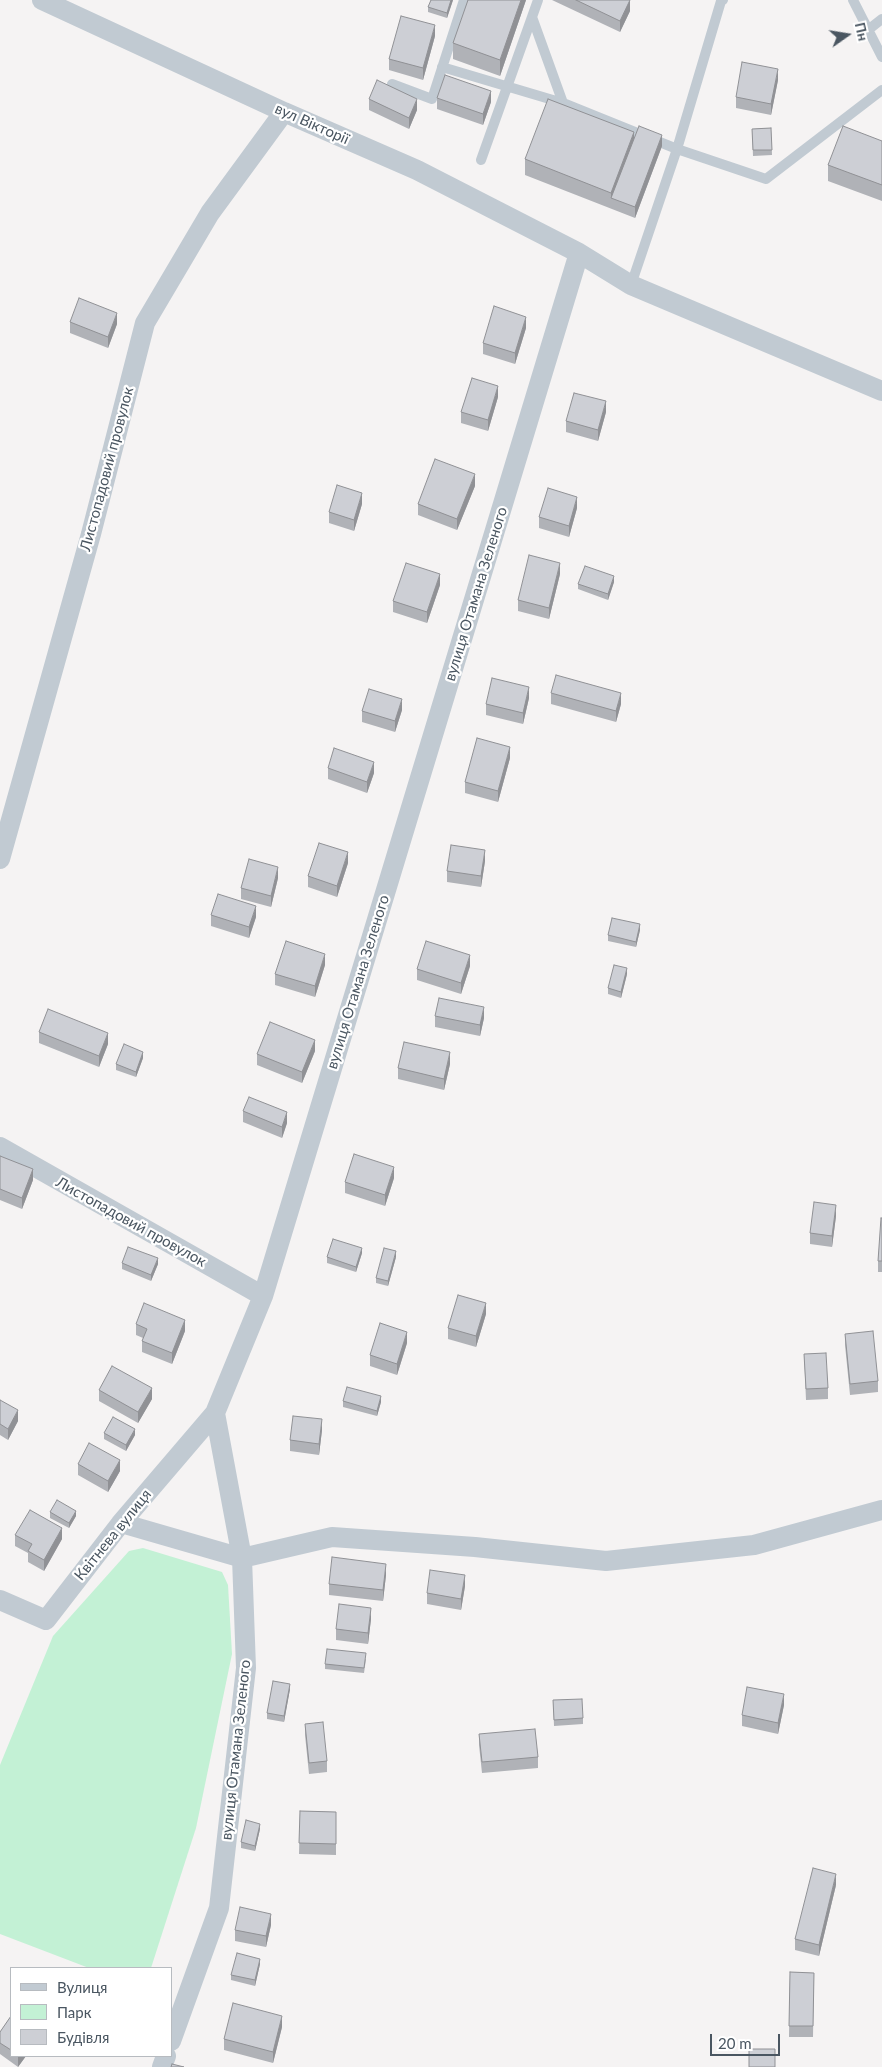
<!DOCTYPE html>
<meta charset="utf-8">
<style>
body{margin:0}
#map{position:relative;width:882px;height:2067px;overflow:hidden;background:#f5f3f3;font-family:Lato,sans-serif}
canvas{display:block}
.legend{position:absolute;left:10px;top:1967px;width:162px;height:90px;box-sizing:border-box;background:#fff;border:1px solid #b7bbc0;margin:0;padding:6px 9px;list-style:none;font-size:15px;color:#4a5661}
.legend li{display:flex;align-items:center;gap:10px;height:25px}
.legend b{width:25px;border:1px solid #b7bbc0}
.north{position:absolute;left:822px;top:10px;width:50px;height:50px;-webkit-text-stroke:4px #fff;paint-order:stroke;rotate:77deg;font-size:14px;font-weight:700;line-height:20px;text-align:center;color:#4a5661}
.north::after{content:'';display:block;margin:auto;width:18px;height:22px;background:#4a5661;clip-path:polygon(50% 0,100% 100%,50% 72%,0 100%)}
.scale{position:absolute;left:710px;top:2034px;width:70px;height:22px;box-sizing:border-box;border:2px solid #4a5661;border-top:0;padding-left:6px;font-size:15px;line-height:18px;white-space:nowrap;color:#4a5661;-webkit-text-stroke:4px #fff;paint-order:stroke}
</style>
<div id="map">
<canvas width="882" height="2067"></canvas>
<ul class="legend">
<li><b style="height:6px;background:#c1cad2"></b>Вулиця</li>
<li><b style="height:14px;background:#c3f1d5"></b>Парк</li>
<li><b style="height:14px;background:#cdcfd5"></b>Будівля</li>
</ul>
<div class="north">Пн</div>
<div class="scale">20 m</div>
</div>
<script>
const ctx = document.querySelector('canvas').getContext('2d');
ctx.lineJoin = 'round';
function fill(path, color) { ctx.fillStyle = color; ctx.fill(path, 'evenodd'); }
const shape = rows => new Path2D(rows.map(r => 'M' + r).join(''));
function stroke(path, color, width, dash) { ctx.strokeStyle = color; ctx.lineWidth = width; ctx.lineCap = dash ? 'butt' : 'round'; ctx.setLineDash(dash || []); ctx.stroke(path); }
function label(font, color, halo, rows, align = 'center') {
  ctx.font = font + ' Lato,sans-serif'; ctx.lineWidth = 4.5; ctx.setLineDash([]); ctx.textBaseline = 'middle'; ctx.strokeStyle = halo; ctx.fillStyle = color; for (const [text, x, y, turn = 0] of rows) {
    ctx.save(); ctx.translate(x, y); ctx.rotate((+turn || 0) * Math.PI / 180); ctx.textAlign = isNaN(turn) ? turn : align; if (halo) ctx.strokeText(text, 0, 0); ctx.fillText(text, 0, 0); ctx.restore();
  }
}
const green = shape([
 [143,1548,222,1572,228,1585,232,1654,196,1828,151,1968,89,1968,0,1934,0,1765,53,1636,129,1551]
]);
const service = shape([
 [538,0,532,17,563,103,677,149,766,179,882,90],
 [853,0,882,57],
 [868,30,882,19],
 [442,67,563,103],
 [392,84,432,99,464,0],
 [481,160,532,17],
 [631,285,677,149,721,1,723,0]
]);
const minor = shape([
 [42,0,284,112,417,170,579,253],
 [0,859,91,534,145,323,210,213,284,112],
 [0,1147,263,1296],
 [121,1523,242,1558,332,1537,475,1547,606,1561,754,1545,882,1510],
 [0,1600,46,1620,121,1523,215,1413],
 [171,2041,219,1908,246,1668,242,1558,215,1413,263,1296,579,253,631,285,882,391],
 [162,2067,166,2056]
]);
const wall = shape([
 [453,0,447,18,428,12,428,7],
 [526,0,500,76,453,59,453,43],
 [552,0,630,0,630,11,620,32],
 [435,36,423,80,389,70,389,59],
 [778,80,771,115,736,108,736,97],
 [437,98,491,102,483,125,437,109],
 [369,99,417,110,409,129,369,110],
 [771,128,772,155,753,156,752,129],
 [634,138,662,146,635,218,525,175,525,159],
 [882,141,882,201,828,181,828,165],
 [70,322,117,324,108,348,70,333],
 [526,328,515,364,483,354,483,343],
 [498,397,488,431,461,423,461,412],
 [606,412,598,441,566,432,566,421],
 [475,486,457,530,418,515,418,504],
 [362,504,354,531,329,523,329,512],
 [577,508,569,537,539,528,539,517],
 [560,574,549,619,518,611,518,600],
 [614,582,608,600,578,589,578,584],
 [440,585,427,623,393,612,393,601],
 [551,693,621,704,616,722,551,704],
 [529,698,523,724,486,715,486,704],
 [402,710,395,732,362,722,362,711],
 [510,758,498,802,465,793,465,782],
 [328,768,374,773,367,793,328,779],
 [485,861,481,887,447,882,447,871],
 [348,863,337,897,308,887,308,876],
 [278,878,271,907,241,899,241,888],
 [211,915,256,917,249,938,211,926],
 [640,930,636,947,608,941,608,935],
 [325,965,315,997,275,985,275,974],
 [470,966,461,994,417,980,417,969],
 [627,974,621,998,608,994,608,988],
 [435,1016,484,1018,480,1036,435,1027],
 [39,1032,108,1044,99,1067,39,1043],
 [315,1051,302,1083,257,1065,257,1054],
 [143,1058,136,1077,116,1070,116,1064],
 [450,1064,444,1090,398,1079,398,1068],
 [243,1111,287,1123,282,1138,243,1122],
 [0,1156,33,1180,22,1209,0,1200],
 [394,1178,385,1206,345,1193,345,1182],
 [836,1216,832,1247,810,1244,810,1233],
 [882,1218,882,1272,878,1272,878,1261],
 [362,1253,356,1272,327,1263,327,1257],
 [396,1257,388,1286,376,1283,376,1278],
 [122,1263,158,1264,151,1281,122,1269],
 [486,1314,476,1347,448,1339,448,1328],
 [136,1324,185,1331,172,1364,142,1352,142,1341,143,1338,136,1335],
 [845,1334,878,1381,878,1392,850,1395,845,1345],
 [407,1343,397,1375,370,1366,370,1355],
 [804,1354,828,1388,828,1399,806,1400],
 [99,1390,152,1399,138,1423,99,1401],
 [0,1400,18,1421,8,1440,0,1435],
 [343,1401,381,1402,377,1416,343,1407],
 [322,1430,319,1455,290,1451,290,1440],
 [104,1433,135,1435,126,1451,104,1439],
 [78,1464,120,1471,108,1492,78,1475],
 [50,1512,76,1516,69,1528,50,1518],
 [15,1535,62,1539,44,1571,28,1562,28,1553,15,1546],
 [386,1575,383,1601,329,1595,329,1584],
 [465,1586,461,1610,427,1604,427,1593],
 [371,1619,368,1644,336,1640,336,1629],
 [366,1659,364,1673,325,1669,325,1664],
 [290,1689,284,1722,267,1719,267,1713],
 [553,1700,583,1718,583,1724,554,1726],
 [784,1705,778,1734,742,1726,742,1715],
 [305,1724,327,1761,327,1772,309,1774,305,1735],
 [479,1734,538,1757,538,1768,482,1773,479,1745],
 [300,1811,336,1812,336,1855,299,1854],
 [260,1829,255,1851,241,1848,241,1842],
 [836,1885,819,1956,795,1950,795,1939],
 [271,1925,266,1947,235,1941,235,1930],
 [260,1964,255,1986,231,1980,231,1975],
 [790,1972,814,1973,813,2037,789,2037],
 [11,2016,11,2056,26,2056,18,2067,0,2054,0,2032],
 [282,2027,273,2063,224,2050,224,2039]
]);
const shadedWall = shape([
 [451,0,453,0,447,18,447,13],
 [521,0,526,0,500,76,500,60],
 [630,0,630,11,620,32,620,21],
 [435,25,435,36,423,80,423,68],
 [778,69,778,80,771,115,771,104],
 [491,91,491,102,483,125,483,114],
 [417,99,417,110,409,129,409,118],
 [634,132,634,148,611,198,611,209,611,193],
 [662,135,662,146,635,218,635,207],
 [117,313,117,324,108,348,108,337],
 [526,317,526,328,515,364,515,353],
 [498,386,498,397,488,431,488,420],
 [606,401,606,412,598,441,598,430],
 [475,474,475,486,457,530,457,519],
 [362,493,362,504,354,531,354,520],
 [577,497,577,508,569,537,569,526],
 [560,563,560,574,549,619,549,608],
 [440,574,440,585,427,623,427,612],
 [614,576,614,582,608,600,608,594],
 [529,687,529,698,523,724,523,713],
 [621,693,621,704,616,722,616,711],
 [402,699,402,710,395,732,395,721],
 [510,747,510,758,498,802,498,791],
 [374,762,374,773,367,793,367,782],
 [485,850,485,861,481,887,481,876],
 [348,852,348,863,337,897,337,886],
 [278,867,278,878,271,907,271,896],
 [256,906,256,917,249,938,249,927],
 [640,924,640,930,636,947,636,942],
 [325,954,325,965,315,997,315,986],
 [470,955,470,966,461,994,461,983],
 [627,968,627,974,621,998,621,992],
 [484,1007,484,1018,480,1036,480,1025],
 [108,1033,108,1044,99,1067,99,1056],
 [315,1040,315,1051,302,1083,302,1072],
 [143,1052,143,1058,136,1077,136,1072],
 [450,1052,450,1064,444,1090,444,1079],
 [287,1112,287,1123,282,1138,282,1127],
 [394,1167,394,1178,385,1206,385,1195],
 [33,1169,33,1180,22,1209,22,1198],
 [836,1205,836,1216,832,1247,832,1236],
 [362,1248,362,1253,356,1272,356,1267],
 [396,1251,396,1257,388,1286,388,1281],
 [158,1258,158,1264,151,1281,151,1275],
 [486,1303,486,1314,476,1347,476,1336],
 [185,1320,185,1331,172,1364,172,1353],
 [407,1332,407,1343,397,1375,397,1364],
 [152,1388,152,1399,138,1423,138,1412],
 [381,1396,381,1402,377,1416,377,1411],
 [18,1410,18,1421,8,1440,8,1429],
 [322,1419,322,1430,319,1455,319,1444],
 [135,1429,135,1435,126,1451,126,1445],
 [120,1460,120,1471,108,1492,108,1481],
 [76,1511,76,1516,69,1528,69,1523],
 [62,1528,62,1539,44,1571,44,1560],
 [386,1564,386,1575,383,1601,383,1590],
 [465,1575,465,1586,461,1610,461,1599],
 [371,1608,371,1619,368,1644,368,1633],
 [290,1684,290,1689,284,1722,284,1716],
 [784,1694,784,1705,778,1734,778,1723],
 [260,1824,260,1829,255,1851,255,1846],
 [836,1874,836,1885,819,1956,819,1945],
 [271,1914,271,1925,266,1947,266,1936],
 [260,1959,260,1964,255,1986,255,1980],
 [282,2016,282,2027,273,2063,273,2052],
 [18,2056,26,2056,18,2067]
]);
const building = shape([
 [431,0,451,0,447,13,428,7,431,0],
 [468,0,521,0,500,60,453,43,468,0],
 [576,0,630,0,620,21,576,0],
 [401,16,435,25,423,68,389,59,401,16],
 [742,62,778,69,771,104,736,97,742,62],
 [445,75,491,91,483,114,437,98,445,75],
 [377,80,417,99,409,118,369,99,377,80],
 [548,99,634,132,611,193,525,159,548,99],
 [639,126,662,135,635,207,611,198,639,126],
 [843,126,882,141,882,185,828,165,843,126],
 [771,128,772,150,753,150,752,129,771,128],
 [79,298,117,313,108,337,70,322,79,298],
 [494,306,526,317,515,353,483,343,494,306],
 [472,378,498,386,488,420,461,412,472,378],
 [574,393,606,401,598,430,566,421,574,393],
 [435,459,475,474,457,519,418,504,435,459],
 [337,485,362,493,354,520,329,512,337,485],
 [548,488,577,497,569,526,539,517,548,488],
 [529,555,560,563,549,608,518,600,529,555],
 [406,563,440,574,427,612,393,601,406,563],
 [585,566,614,576,608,594,578,584,585,566],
 [556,675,621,693,616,711,551,693,556,675],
 [492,678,529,687,523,713,486,704,492,678],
 [369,689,402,699,395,721,362,711,369,689],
 [477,738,510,747,498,791,465,782,477,738],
 [334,748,374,762,367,782,328,768,334,748],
 [319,843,348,852,337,886,308,876,319,843],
 [451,845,485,850,481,876,447,871,451,845],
 [249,859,278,867,271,896,241,888,249,859],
 [218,894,256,906,249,927,211,915,218,894],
 [612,918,640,924,636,942,608,935,612,918],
 [286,941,325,954,315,986,275,974,286,941],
 [426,941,470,955,461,983,417,969,426,941],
 [614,965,627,968,621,992,608,988,614,965],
 [439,998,484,1007,480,1025,435,1016,439,998],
 [48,1009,108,1033,99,1056,39,1032,48,1009],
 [270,1022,315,1040,302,1072,257,1054,270,1022],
 [404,1042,450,1052,444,1079,398,1068,404,1042],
 [124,1044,143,1052,136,1072,116,1064,124,1044],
 [249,1097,287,1112,282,1127,243,1111,249,1097],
 [354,1154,394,1167,385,1195,345,1182,354,1154],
 [0,1156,33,1169,22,1198,0,1189,0,1156],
 [814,1202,836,1205,832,1236,810,1233,814,1202],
 [881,1218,882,1218,882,1261,878,1261,881,1218],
 [333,1239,362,1248,356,1267,327,1257,333,1239],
 [128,1247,158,1258,151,1275,122,1263,128,1247],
 [384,1248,396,1251,388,1281,376,1278,384,1248],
 [458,1295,486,1303,476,1336,448,1328,458,1295],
 [144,1303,185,1320,172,1353,142,1341,147,1329,136,1324,144,1303],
 [380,1323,407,1332,397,1364,370,1355,380,1323],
 [873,1331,878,1381,850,1384,845,1334,873,1331],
 [826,1353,828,1388,806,1389,804,1354,826,1353],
 [112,1366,152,1388,138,1412,99,1390,112,1366],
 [347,1387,381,1396,377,1411,343,1401,347,1387],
 [0,1400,18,1410,8,1429,0,1424,0,1400],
 [293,1416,322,1419,319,1444,290,1440,293,1416],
 [113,1417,135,1429,126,1445,104,1433,113,1417],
 [89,1443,120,1460,108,1481,78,1464,89,1443],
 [57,1500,76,1511,69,1523,50,1512,57,1500],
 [30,1510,62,1528,44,1560,28,1551,32,1544,15,1535,30,1510],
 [332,1557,386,1564,383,1590,329,1584,332,1557],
 [430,1570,465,1575,461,1599,427,1593,430,1570],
 [339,1604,371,1608,368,1633,336,1629,339,1604],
 [327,1649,366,1653,364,1668,325,1664,327,1649],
 [273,1681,290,1684,284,1716,267,1713,273,1681],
 [747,1687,784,1694,778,1723,742,1715,747,1687],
 [582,1699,583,1718,554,1720,553,1700,582,1699],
 [323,1722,327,1761,309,1763,305,1724,323,1722],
 [535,1729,538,1757,482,1762,479,1734,535,1729],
 [300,1811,336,1812,336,1844,299,1843,300,1811],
 [246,1820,260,1824,255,1846,241,1842,246,1820],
 [813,1868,836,1874,819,1945,795,1939,813,1868],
 [240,1907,271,1914,266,1936,235,1930,240,1907],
 [237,1953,260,1959,255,1980,231,1975,237,1953],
 [790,1972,814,1973,813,2026,789,2026,790,1972],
 [233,2003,282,2016,273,2052,224,2039,233,2003],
 [11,2016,11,2050,0,2043,0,2032,11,2016],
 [749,2049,775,2049,775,2067,749,2067,749,2049],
 [172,2064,184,2067,171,2067,172,2064]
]);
const streetNames = [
 ["вул Вікторії",312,124,24],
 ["Листопадовий провулок",107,469,-75],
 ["вулиця Отамана Зеленого",476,594,-73],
 ["вулиця Отамана Зеленого",358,982,-73],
 ["Листопадовий провулок",131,1222,29],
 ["Квітнева вулиця",113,1535,-51],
 ["вулиця Отамана Зеленого",236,1750,-84]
];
fill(green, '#c3f1d5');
stroke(service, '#c1cad2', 10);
stroke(minor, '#c1cad2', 20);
fill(wall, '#b0b2b7');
fill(shadedWall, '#909195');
fill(building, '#cdcfd5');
stroke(building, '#909195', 1);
label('15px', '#4a5661', '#fff', streetNames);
</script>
